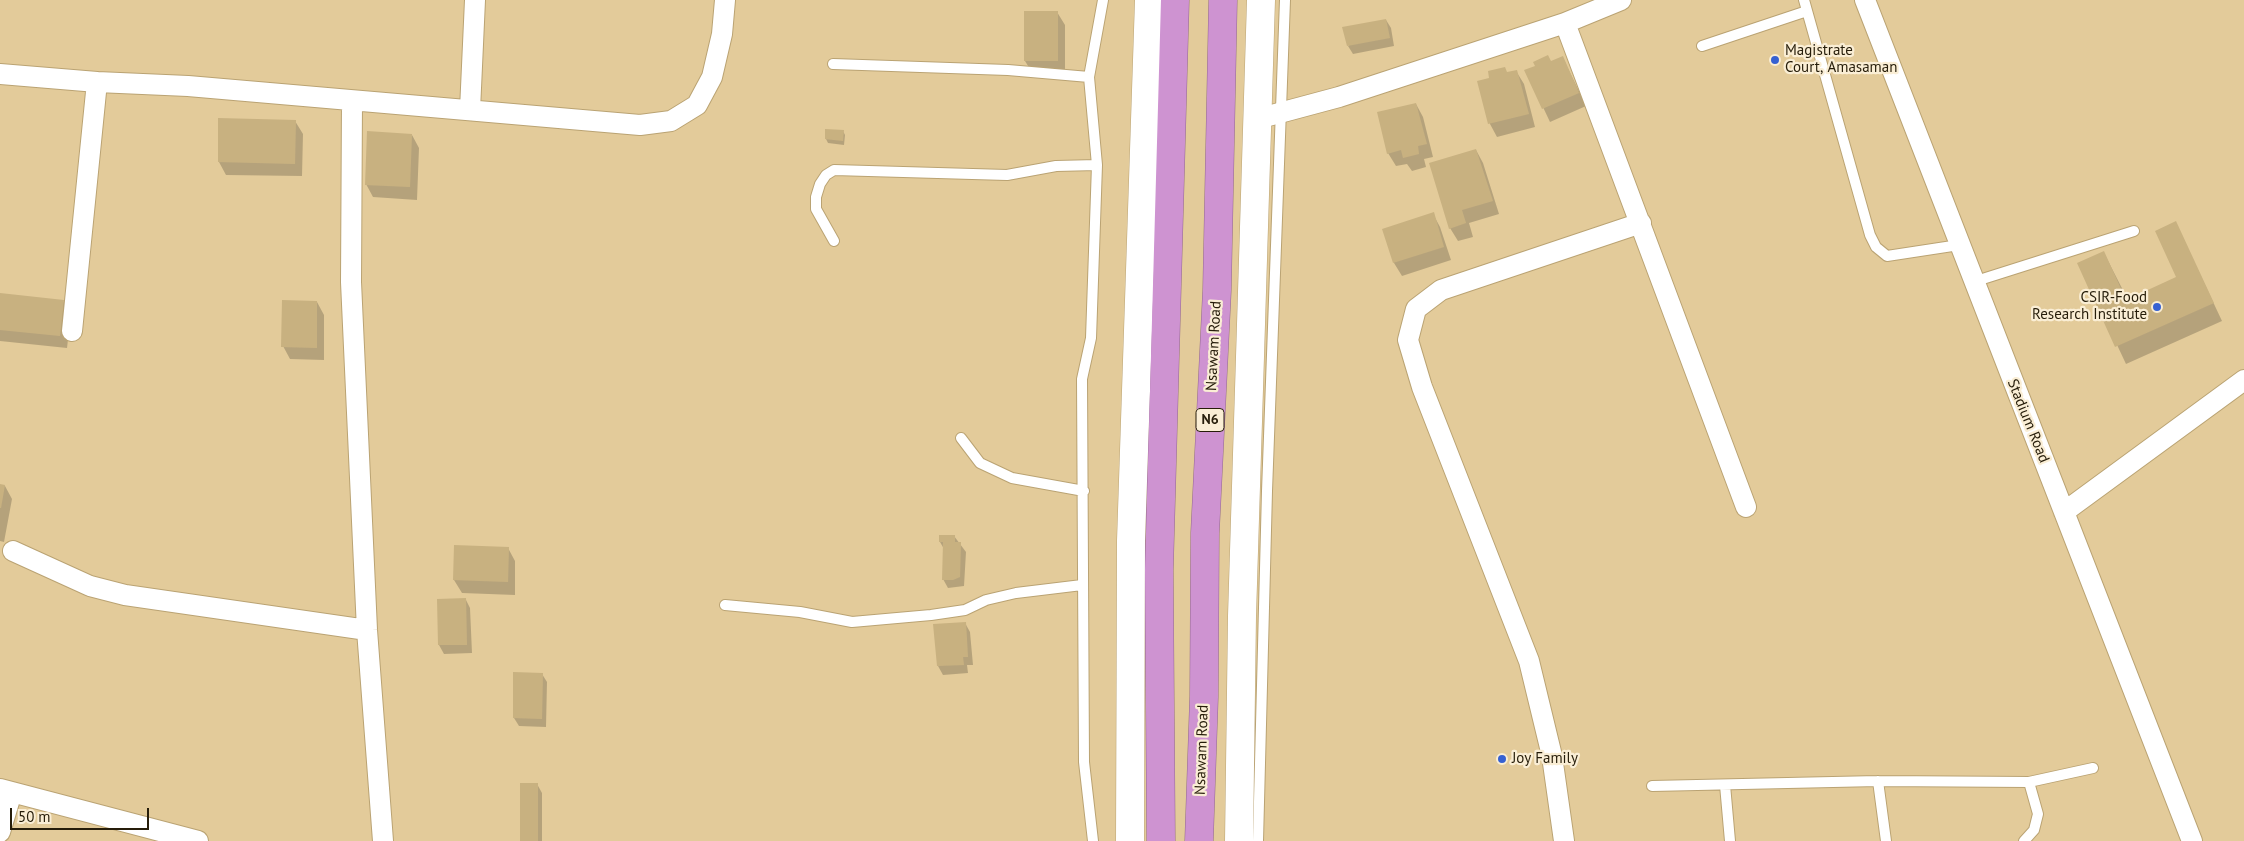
<!DOCTYPE html>
<style>
body{margin:0}
#map{position:relative;width:2244px;height:841px;overflow:hidden;background:#e3cb9a;font-family:"PT Sans",sans-serif}
canvas{display:block}
.scale{position:absolute;left:10px;top:808px;width:139px;height:22px;box-sizing:border-box;border:2px solid #261d0a;border-top:0;padding-left:6px;font-size:15px;line-height:18px;white-space:nowrap;color:#261d0a;-webkit-text-stroke:4px #faeed5;paint-order:stroke}
</style>
<div id="map">
<canvas width="2244" height="841"></canvas>
<div class="scale">50 m</div>
</div>
<script>
const ctx = document.querySelector('canvas').getContext('2d');
ctx.lineJoin = 'round';
function fill(path, color) { ctx.fillStyle = color; ctx.fill(path, 'evenodd'); }
const shape = rows => new Path2D(rows.map(r => 'M' + r).join(''));
function stroke(path, color, width, dash) { ctx.strokeStyle = color; ctx.lineWidth = width; ctx.lineCap = dash ? 'butt' : 'round'; ctx.setLineDash(dash || []); ctx.stroke(path); }
function label(font, color, halo, rows, align = 'center') {
  ctx.font = font + ' "PT Sans",sans-serif'; ctx.lineWidth = 4.5; ctx.setLineDash([]); ctx.textBaseline = 'middle'; ctx.strokeStyle = halo; ctx.fillStyle = color; for (const [text, x, y, turn = 0] of rows) {
    ctx.save(); ctx.translate(x, y); ctx.rotate((+turn || 0) * Math.PI / 180); ctx.textAlign = isNaN(turn) ? turn : align; if (halo) ctx.strokeText(text, 0, 0); ctx.fillText(text, 0, 0); ctx.restore();
  }
}
const shadow = shape([
 [1057,12,1065,25,1065,74,1033,74,1025,61],
 [1386,20,1391,28,1394,46,1353,54,1348,46],
 [1563,58,1586,106,1550,122,1526,71],
 [1516,71,1524,84,1535,127,1497,137,1490,124,1479,82],
 [1416,104,1423,117,1433,157,1424,159,1426,167,1412,171,1407,164,1396,166,1388,153],
 [295,121,303,134,302,176,226,175,219,162],
 [843,131,845,135,844,145,828,143,826,139],
 [412,135,419,148,417,200,373,197,366,184],
 [1476,150,1483,163,1499,214,1469,223,1473,237,1458,241,1450,228],
 [1433,214,1440,227,1451,260,1402,276,1394,263,1384,229],
 [2176,223,2222,321,2126,364,2079,264,2104,253,2128,300,2178,278],
 [0,294,63,301,71,314,67,348,0,341],
 [317,302,324,315,324,360,290,359,283,346],
 [0,485,5,486,12,499,4,542,0,541],
 [954,536,966,552,964,586,948,588,943,579,944,549,940,542],
 [508,548,515,561,515,595,462,593,454,580],
 [438,600,466,600,470,608,472,653,444,654,439,645],
 [965,623,970,632,973,665,967,665,968,673,943,675,938,666,935,625],
 [542,674,547,682,546,727,519,726,514,718],
 [537,784,542,793,542,841,521,841]
]);
const building = shape([
 [1024,11,1058,11,1058,61,1024,61],
 [1386,19,1390,38,1347,46,1342,27],
 [1548,55,1551,61,1563,56,1579,93,1542,109,1524,70,1535,66,1533,62],
 [1505,67,1507,72,1517,70,1529,114,1488,124,1477,81,1489,78,1488,71],
 [1416,103,1427,144,1418,146,1419,154,1403,158,1401,150,1387,154,1377,112],
 [218,118,296,120,295,164,218,162],
 [825,129,844,130,843,141,825,139],
 [367,131,412,134,410,187,365,185],
 [1476,149,1493,201,1462,210,1466,223,1449,229,1429,163],
 [1434,212,1444,247,1393,263,1382,229],
 [2176,221,2214,303,2115,347,2077,263,2104,251,2126,300,2176,277,2155,231],
 [0,293,64,300,60,336,0,330],
 [282,300,317,301,317,348,281,347],
 [0,484,5,485,1,508,0,508],
 [939,535,955,535,955,542,961,542,960,577,953,580,942,580,943,542,939,542],
 [454,545,509,547,508,582,453,580],
 [466,598,467,645,438,645,437,599],
 [966,622,968,657,963,657,964,665,937,666,933,624],
 [513,672,543,673,542,719,513,718],
 [520,783,538,783,538,841,520,841]
]);
const lane = shape([
 [1804,0,1870,235,1876,247,1887,256,1959,245],
 [1702,46,1807,11],
 [833,64,1008,70,1089,77],
 [834,241,816,209,816,197,820,184,826,175,834,170,1007,175,1056,166,1097,165],
 [1973,282,2134,231],
 [961,438,980,463,1012,478,1084,491],
 [725,605,800,612,852,622,931,615,965,610,986,600,1016,593,1082,585],
 [1878,781,1886,841],
 [1725,785,1730,841],
 [1652,786,1878,781,2029,782,2093,768],
 [1093,841,1084,762,1082,379,1091,338,1097,165,1089,77,1103,0],
 [1258,841,1267,491,1285,0],
 [2024,841,2034,830,2038,814,2029,782]
]);
const street = shape([
 [1865,0,2192,841],
 [1565,23,1746,507],
 [0,74,97,82,188,86,640,125,671,121,697,105,712,77,722,34,725,0],
 [352,101,351,282,367,630,383,841],
 [470,110,475,0],
 [1257,119,1339,97,1565,23,1621,0],
 [72,331,97,82],
 [2064,512,2244,380],
 [13,551,90,586,125,595,367,630],
 [0,789,198,841],
 [0,832,12,792],
 [1564,841,1552,756,1529,661,1422,387,1408,340,1416,309,1441,290,1641,223]
]);
const secondary = shape([
 [1130,841,1131,541,1149,0],
 [1239,841,1242,616,1261,0]
]);
const highway = shape([
 [1161,841,1159,570,1175,0],
 [1199,841,1204,697,1205,533,1217,290,1223,0]
]);
const markers = [
 [1775,60,5,"#3661d2"],
 [2157,307,5,"#3661d2"],
 [1502,759,5,"#3661d2"]
];
const shields = [
 [1210,420,28]
];
const shieldNames = [
 ["N6",1210,420]
];
const poiNames = [
 ["Magistrate",1785,51],
 ["Court, Amasaman",1785,68],
 ["CSIR-Food",2147,298,"right"],
 ["Research Institute",2147,315,"right"],
 ["Joy Family",1512,759]
];
const streetNames = [
 ["Nsawam Road",1214,346,-87],
 ["Stadium Road",2028,421,68],
 ["Nsawam Road",1202,750,-88]
];
fill(shadow, '#0003');
fill(building, '#c8b180');
stroke(lane, '#baa373', 12);
stroke(street, '#baa373', 22);
stroke(secondary, '#baa373', 29);
stroke(highway, '#936a8b', 29);
stroke(lane, '#fff', 10);
stroke(street, '#fff', 20);
stroke(secondary, '#fff', 28);
stroke(highway, '#ce93d1', 28);
for (const [x, y, r, color] of markers) { const dot = new Path2D(); dot.arc(x, y, r, 0, 2 * Math.PI); ctx.fillStyle = color; ctx.fill(dot); stroke(dot, '#faeed5', 2); }
for (const [x, y, w] of shields) { const box = new Path2D(); box.roundRect(x - w / 2, y - 11.5, w, 23, 4); ctx.fillStyle = '#faeed5'; ctx.fill(box); stroke(box, '#261d0a', 1); }
label('bold 14px', '#261d0a', null, shieldNames);
label('15px', '#261d0a', '#faeed5', poiNames, 'left');
label('15px', '#261d0a', '#faeed5', streetNames);
</script>
